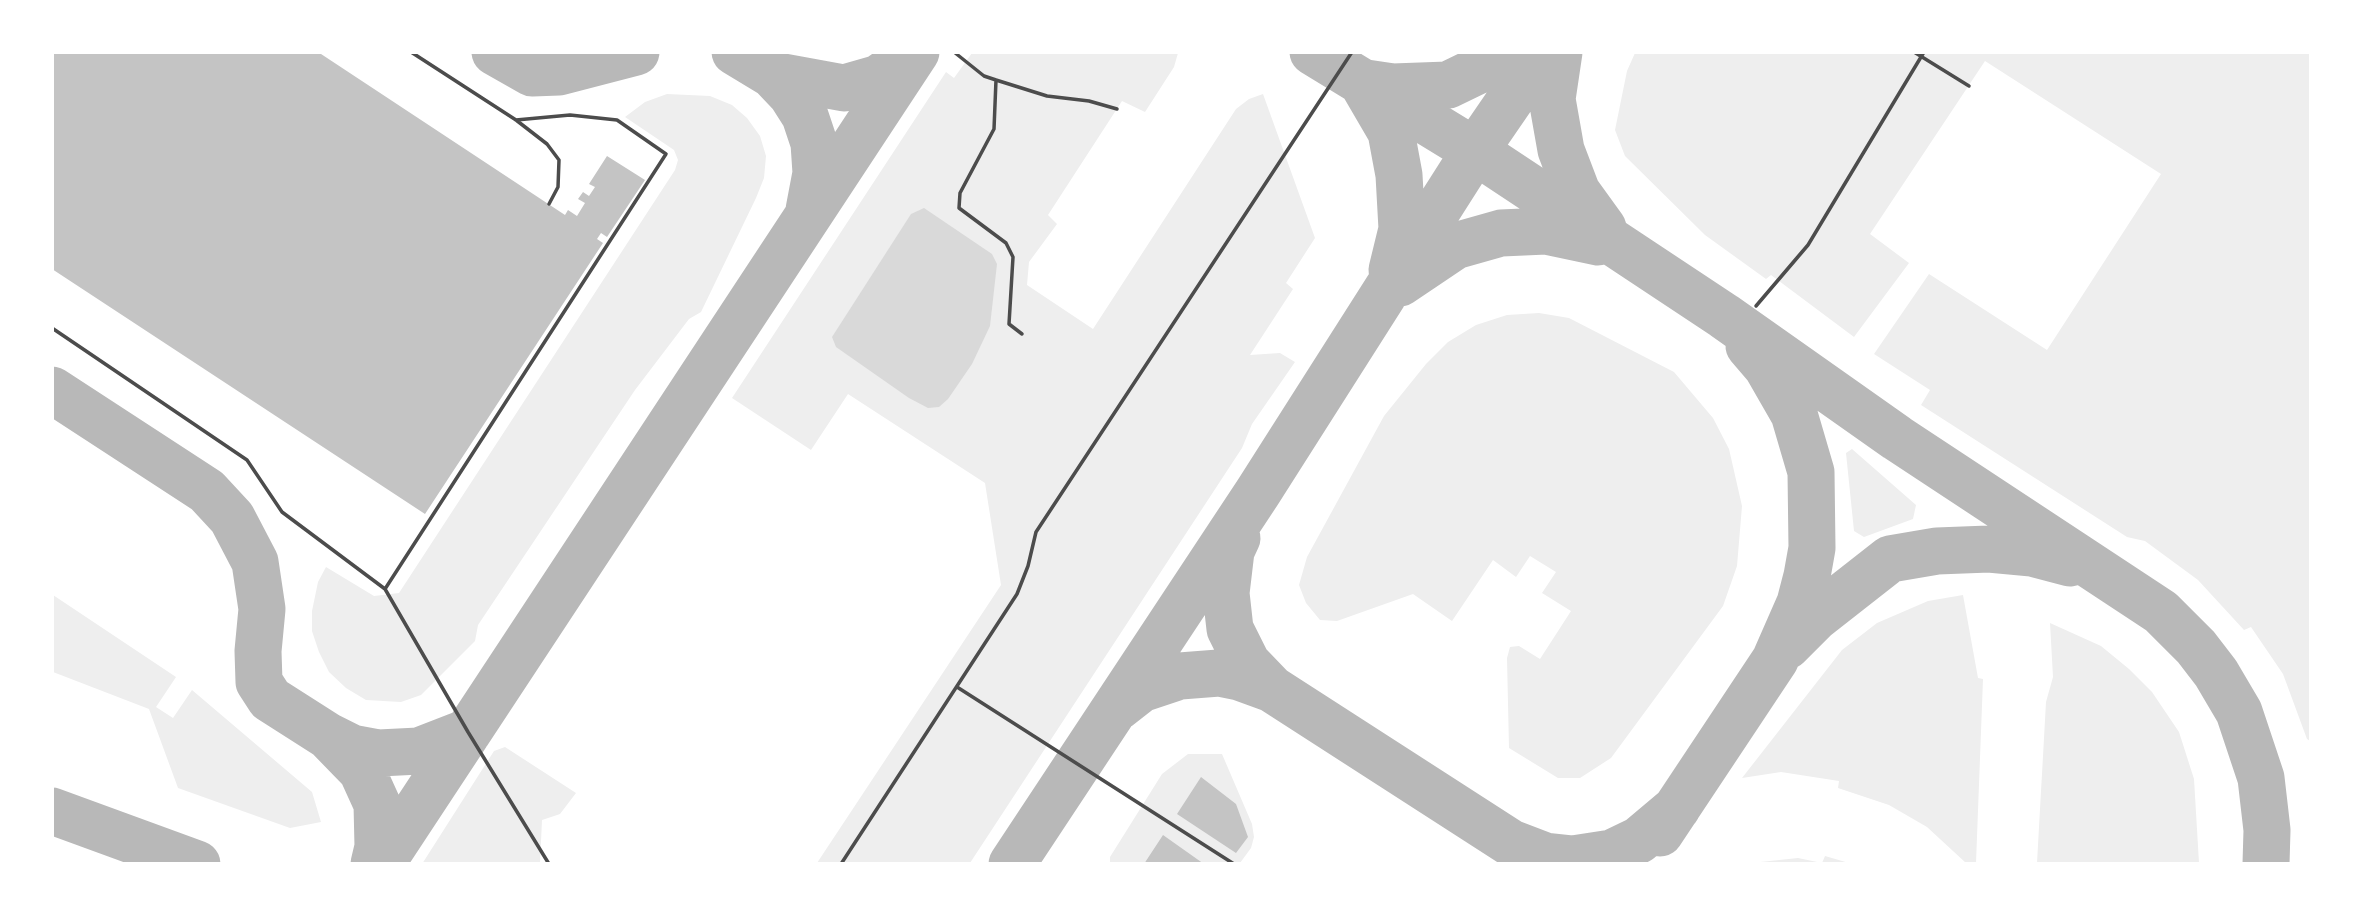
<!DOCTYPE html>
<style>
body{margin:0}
#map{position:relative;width:2363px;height:916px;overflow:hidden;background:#fff;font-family:Signika,sans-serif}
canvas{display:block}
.frame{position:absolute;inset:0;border:54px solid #fff;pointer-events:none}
</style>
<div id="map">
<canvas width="2363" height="916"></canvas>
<div class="frame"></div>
</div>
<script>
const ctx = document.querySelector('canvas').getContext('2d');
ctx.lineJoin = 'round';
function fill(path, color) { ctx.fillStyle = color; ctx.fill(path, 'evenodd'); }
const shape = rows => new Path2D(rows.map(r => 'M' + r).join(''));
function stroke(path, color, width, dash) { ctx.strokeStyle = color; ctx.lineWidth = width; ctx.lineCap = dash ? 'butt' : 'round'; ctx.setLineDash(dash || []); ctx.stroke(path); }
const green = shape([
 [972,53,1178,53,1174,67,1145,112,1122,101,1048,215,1057,224,1029,262,1027,285,1093,329,1236,109,1249,99,1263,94,1315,238,1286,283,1293,289,1250,355,1280,353,1295,362,1252,424,1242,448,970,863,817,863,1001,585,985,483,848,394,811,450,732,398,946,72,954,78],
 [1635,53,2310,53,2310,741,2307,739,2283,674,2251,627,2244,630,2198,580,2145,541,2127,537,1921,405,1930,390,1874,354,1929,274,2047,350,2161,174,1985,61,1870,234,1909,263,1854,337,1771,275,1766,279,1705,235,1625,156,1615,130,1627,71],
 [667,94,710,96,732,105,747,118,760,136,766,156,764,178,756,198,701,312,689,319,635,390,478,625,475,641,421,695,401,702,366,700,346,688,329,672,319,652,312,631,312,611,318,582,326,567,374,596,399,593,675,170,678,160,674,150,625,117,645,102],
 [1539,313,1569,318,1674,372,1713,418,1729,449,1742,506,1737,566,1723,606,1611,758,1580,778,1558,778,1509,748,1507,658,1510,647,1519,646,1540,659,1571,611,1542,593,1556,572,1530,556,1516,577,1493,560,1452,621,1413,594,1337,621,1320,620,1306,603,1299,585,1307,557,1384,416,1426,364,1448,342,1476,325,1507,315],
 [1852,449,1916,505,1913,519,1864,537,1854,531,1846,453],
 [53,595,176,677,156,707,173,718,192,690,312,792,321,822,290,828,178,788,149,709,53,672],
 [1963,595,1978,678,1983,679,1976,863,1966,863,1927,827,1889,805,1838,788,1839,781,1781,772,1742,778,1842,650,1877,623,1928,601],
 [2050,623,2101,646,2129,669,2152,692,2179,732,2194,779,2199,863,2037,863,2046,702,2053,677],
 [505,747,576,793,560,814,542,820,540,863,422,864,494,751],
 [1188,754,1222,754,1252,824,1254,837,1251,848,1240,863,1110,864,1110,857,1162,774],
 [1825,856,1849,863,1751,863,1798,858,1822,863]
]);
const water = shape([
 [924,208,992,254,997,264,990,326,972,364,948,399,939,407,928,408,909,398,836,347,832,337,911,214]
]);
const taxiway = shape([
 [495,52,532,73,559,72,636,52],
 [735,52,773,75,791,94,805,116,814,143,816,173,809,210],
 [1313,52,1475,151,1724,316,1897,438,2161,612,2196,647,2216,673,2239,712,2261,778,2267,830,2266,864],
 [1559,52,1552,99,1561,150,1577,192,1603,228],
 [773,75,844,88,879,78,910,56],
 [1366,83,1393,87,1448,85,1516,52],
 [1363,84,1391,132,1399,175,1402,229,1392,270],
 [1400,283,1455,246,1501,233,1546,231,1598,242],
 [52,390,207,491,232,518,255,562,262,609,258,651,259,682,270,699,328,736,352,748,379,753,419,751,468,732],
 [1237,538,1231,551,1226,593,1230,629,1247,663,1272,689],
 [1787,646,1816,617,1890,559,1937,551,1989,549,2032,553,2070,563],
 [1118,707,1141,689,1180,676,1219,673,1239,677,1272,689,1511,843,1545,856,1573,859,1612,853,1639,840,1677,808],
 [328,736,362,771,377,804,378,847,374,864],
 [52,811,197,864],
 [1660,833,1775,660,1800,603,1807,576,1812,548,1811,472,1794,414,1767,367,1749,346],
 [381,864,916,52],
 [1012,864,1258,492,1475,151,1543,52]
]);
const building = shape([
 [52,52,318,52,565,215,568,210,577,216,585,203,578,199,583,192,589,196,595,187,589,184,607,156,645,180,607,237,601,233,597,239,603,243,425,514,52,269],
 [1201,777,1236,804,1248,837,1236,853,1177,814],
 [1163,835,1204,864,1144,864]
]);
const service = shape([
 [411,52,516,120,547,144,559,160,558,187,549,204],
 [954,52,984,76,996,80,994,129,960,193,959,208,1006,243,1013,257,1009,324,1022,334],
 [1914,52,1969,86],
 [996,80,1047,96,1089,101,1117,109],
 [516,120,570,115,617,120,666,154,385,589,468,732,549,864],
 [1756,306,1808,245,1924,52],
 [52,328,247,460,282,512,385,589],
 [957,687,1234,864],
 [841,864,1017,594,1028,566,1036,532,1352,52]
]);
fill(green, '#eee');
fill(water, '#d9d9d9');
stroke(taxiway, '#b8b8b8', 47);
fill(building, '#c4c4c4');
stroke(service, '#4c4c4c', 3.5);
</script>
